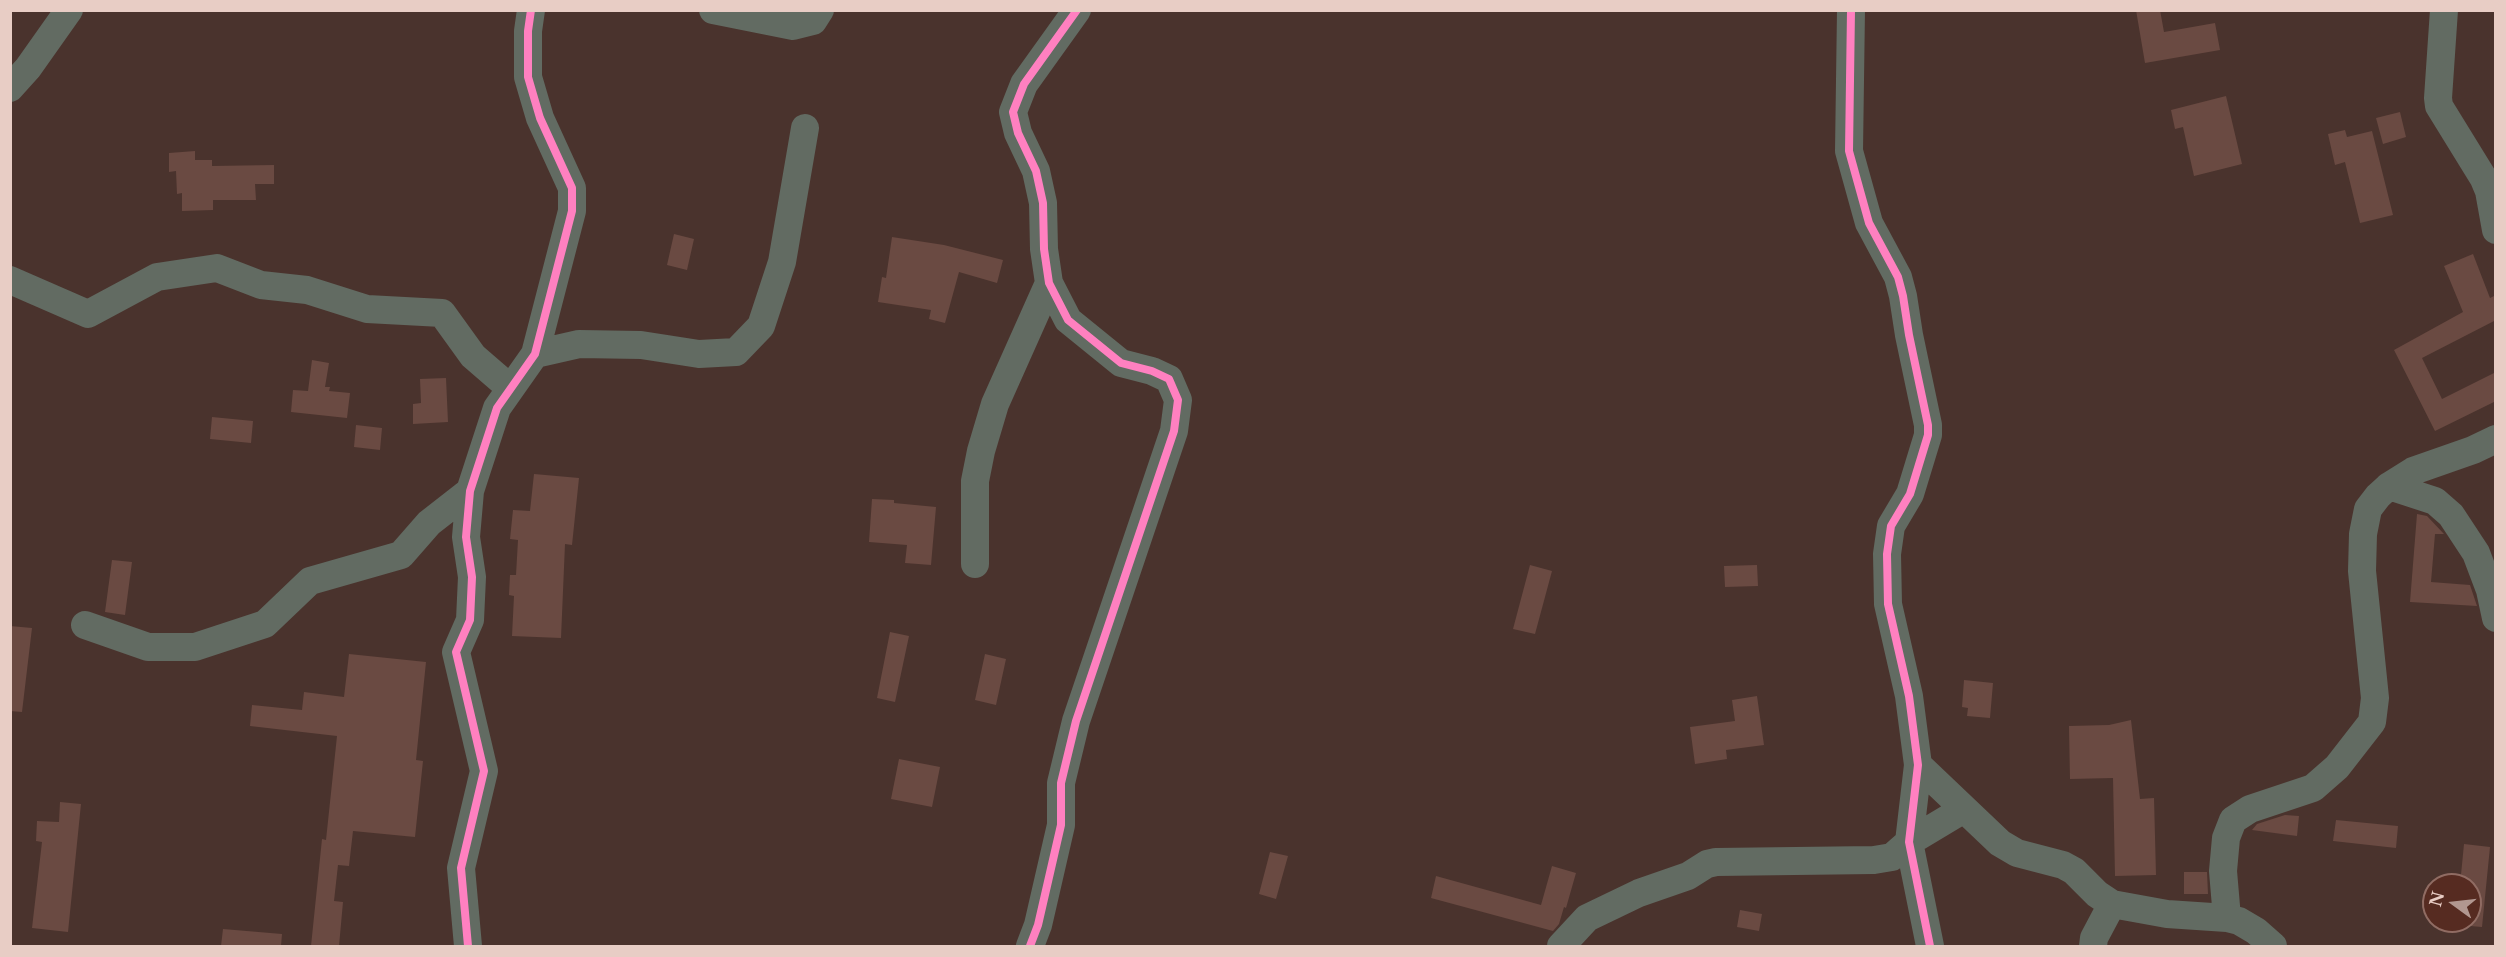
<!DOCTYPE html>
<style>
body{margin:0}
#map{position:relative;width:2506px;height:957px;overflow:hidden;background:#4a332d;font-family:"Libre Baskerville",serif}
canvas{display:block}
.frame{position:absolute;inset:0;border:12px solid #e8cdc5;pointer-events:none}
.north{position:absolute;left:2422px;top:873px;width:60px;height:60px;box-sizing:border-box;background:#562b21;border:2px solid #906c63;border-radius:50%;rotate:285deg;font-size:16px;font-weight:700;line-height:24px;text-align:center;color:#e8cdc5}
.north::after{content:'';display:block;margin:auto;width:21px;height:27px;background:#b19790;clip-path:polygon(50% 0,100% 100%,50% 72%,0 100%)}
</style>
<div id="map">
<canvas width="2506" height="957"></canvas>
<div class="frame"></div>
<div class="north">N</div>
</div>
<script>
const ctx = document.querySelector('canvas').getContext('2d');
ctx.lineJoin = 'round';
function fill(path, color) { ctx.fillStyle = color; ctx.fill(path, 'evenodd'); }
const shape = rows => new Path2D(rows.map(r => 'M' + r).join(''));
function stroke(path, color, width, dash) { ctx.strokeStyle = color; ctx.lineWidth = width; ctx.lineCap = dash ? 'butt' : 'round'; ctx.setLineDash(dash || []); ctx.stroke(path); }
const building = shape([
 [2136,10,2160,10,2164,32,2215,23,2220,50,2145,63],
 [2226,96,2242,164,2194,176,2183,127,2175,129,2171,110],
 [2400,112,2406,137,2383,144,2376,118],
 [2345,130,2347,137,2372,131,2393,215,2360,223,2345,162,2335,165,2328,134],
 [195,151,195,160,212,160,212,166,274,165,274,184,255,184,256,200,213,200,213,210,182,211,182,193,177,194,176,171,169,172,169,153],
 [674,234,694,239,687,270,667,265],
 [892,237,944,245,1003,260,997,283,959,272,945,323,929,319,931,310,878,302,882,277,886,278],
 [2473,254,2490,298,2496,295,2496,320,2422,358,2442,399,2496,372,2496,401,2435,431,2394,350,2463,312,2444,266],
 [312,360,329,363,325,387,330,387,329,391,350,393,347,418,291,412,293,390,308,391],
 [446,378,448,422,413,424,413,404,421,403,420,379],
 [212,417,253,421,251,443,210,439],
 [356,425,382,428,380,450,354,447],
 [534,474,579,478,572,545,565,544,561,638,512,636,514,596,509,595,510,575,516,575,518,540,510,539,513,510,530,511],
 [872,499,894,500,894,503,936,507,931,565,905,563,907,545,869,542],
 [2417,514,2427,516,2444,534,2435,534,2431,582,2470,585,2477,606,2410,602],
 [112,560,132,562,125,615,105,612],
 [1530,565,1552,571,1535,634,1513,629],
 [1757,565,1758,586,1725,587,1724,566],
 [10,626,32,628,22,712,10,711],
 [890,632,909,636,895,702,877,698],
 [349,654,426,662,416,760,423,761,415,837,353,831,349,866,338,865,334,901,343,902,339,946,311,946,322,839,326,840,337,736,250,726,252,705,302,710,304,692,344,697],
 [985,654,1006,659,996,705,975,700],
 [1964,680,1993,683,1990,718,1967,716,1968,708,1962,707],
 [1757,696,1764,745,1726,750,1727,759,1695,764,1690,727,1735,721,1732,700],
 [2131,720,2140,799,2154,798,2156,875,2115,876,2113,778,2070,779,2069,726,2109,725],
 [899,759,940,767,932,807,891,799],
 [60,802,81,804,68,932,32,928,42,842,36,841,37,821,59,822],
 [2285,815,2299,816,2297,836,2252,830,2257,824],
 [2336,820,2398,826,2396,848,2333,841],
 [2464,844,2490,847,2482,927,2470,926,2470,885,2460,885],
 [1270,852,1288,856,1276,899,1259,894],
 [1552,866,1576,873,1566,908,1564,907,1559,924,1553,931,1431,898,1436,876,1541,905],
 [2184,872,2207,872,2208,894,2184,894],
 [1740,910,1762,914,1759,931,1737,927],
 [223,929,282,934,281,946,221,946]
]);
const minor = shape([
 [713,10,793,26,813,21,820,10],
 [1851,10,1849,151,1869,223,1898,277,1903,296,1909,335,1928,425,1928,435,1910,494,1891,526,1887,554,1888,604,1909,696,1918,765,1909,842,1930,946],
 [2444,10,2438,98,2439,106,2484,179,2489,191,2496,230],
 [10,88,28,68,69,10],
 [10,280,88,314,157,277,217,268,261,285,307,290,367,309,442,313,473,356,510,388],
 [535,354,579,344,641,345,699,354,736,352,761,326,782,262,805,128],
 [2389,486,2435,501,2451,515,2476,553,2490,590,2496,618],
 [975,564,975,481,981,451,995,404,1049,283],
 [85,625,148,647,195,647,265,624,310,581,401,555,429,523,470,491],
 [1918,765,2000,843,2017,853,2063,865,2074,871,2097,894,2112,904,2167,914,2227,918,2239,921,2256,931,2273,946],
 [2227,918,2223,871,2226,838,2233,820,2250,809,2313,788,2337,767,2372,722,2375,698,2362,571,2363,534,2368,509,2378,496,2389,486,2413,471,2473,450,2496,439],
 [468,946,461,868,484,771,456,652,470,620,472,577,466,537,470,491,497,408,535,354,572,211,572,188,540,118,528,77,528,31,531,10],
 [1030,946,1038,925,1061,825,1061,783,1076,721,1174,431,1178,400,1169,379,1152,371,1121,363,1068,320,1049,283,1044,249,1043,203,1036,171,1018,133,1013,112,1024,84,1077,10],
 [1561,946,1587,918,1639,893,1688,876,1707,864,1716,862,1874,860,1892,857,1909,842,1964,809],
 [2093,946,2094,938,2112,904]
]);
const cycleway = shape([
 [1851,10,1849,151,1869,223,1898,277,1903,296,1909,335,1928,425,1928,435,1910,494,1891,526,1887,554,1888,604,1909,696,1918,765,1909,842,1930,946],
 [468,946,461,868,484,771,456,652,470,620,472,577,466,537,470,491,497,408,535,354,572,211,572,188,540,118,528,77,528,31,531,10],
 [1030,946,1038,925,1061,825,1061,783,1076,721,1174,431,1178,400,1169,379,1152,371,1121,363,1068,320,1049,283,1044,249,1043,203,1036,171,1018,133,1013,112,1024,84,1077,10]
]);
fill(building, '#6a4a42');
stroke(minor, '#626b62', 28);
stroke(cycleway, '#ff80c0', 8);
</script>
